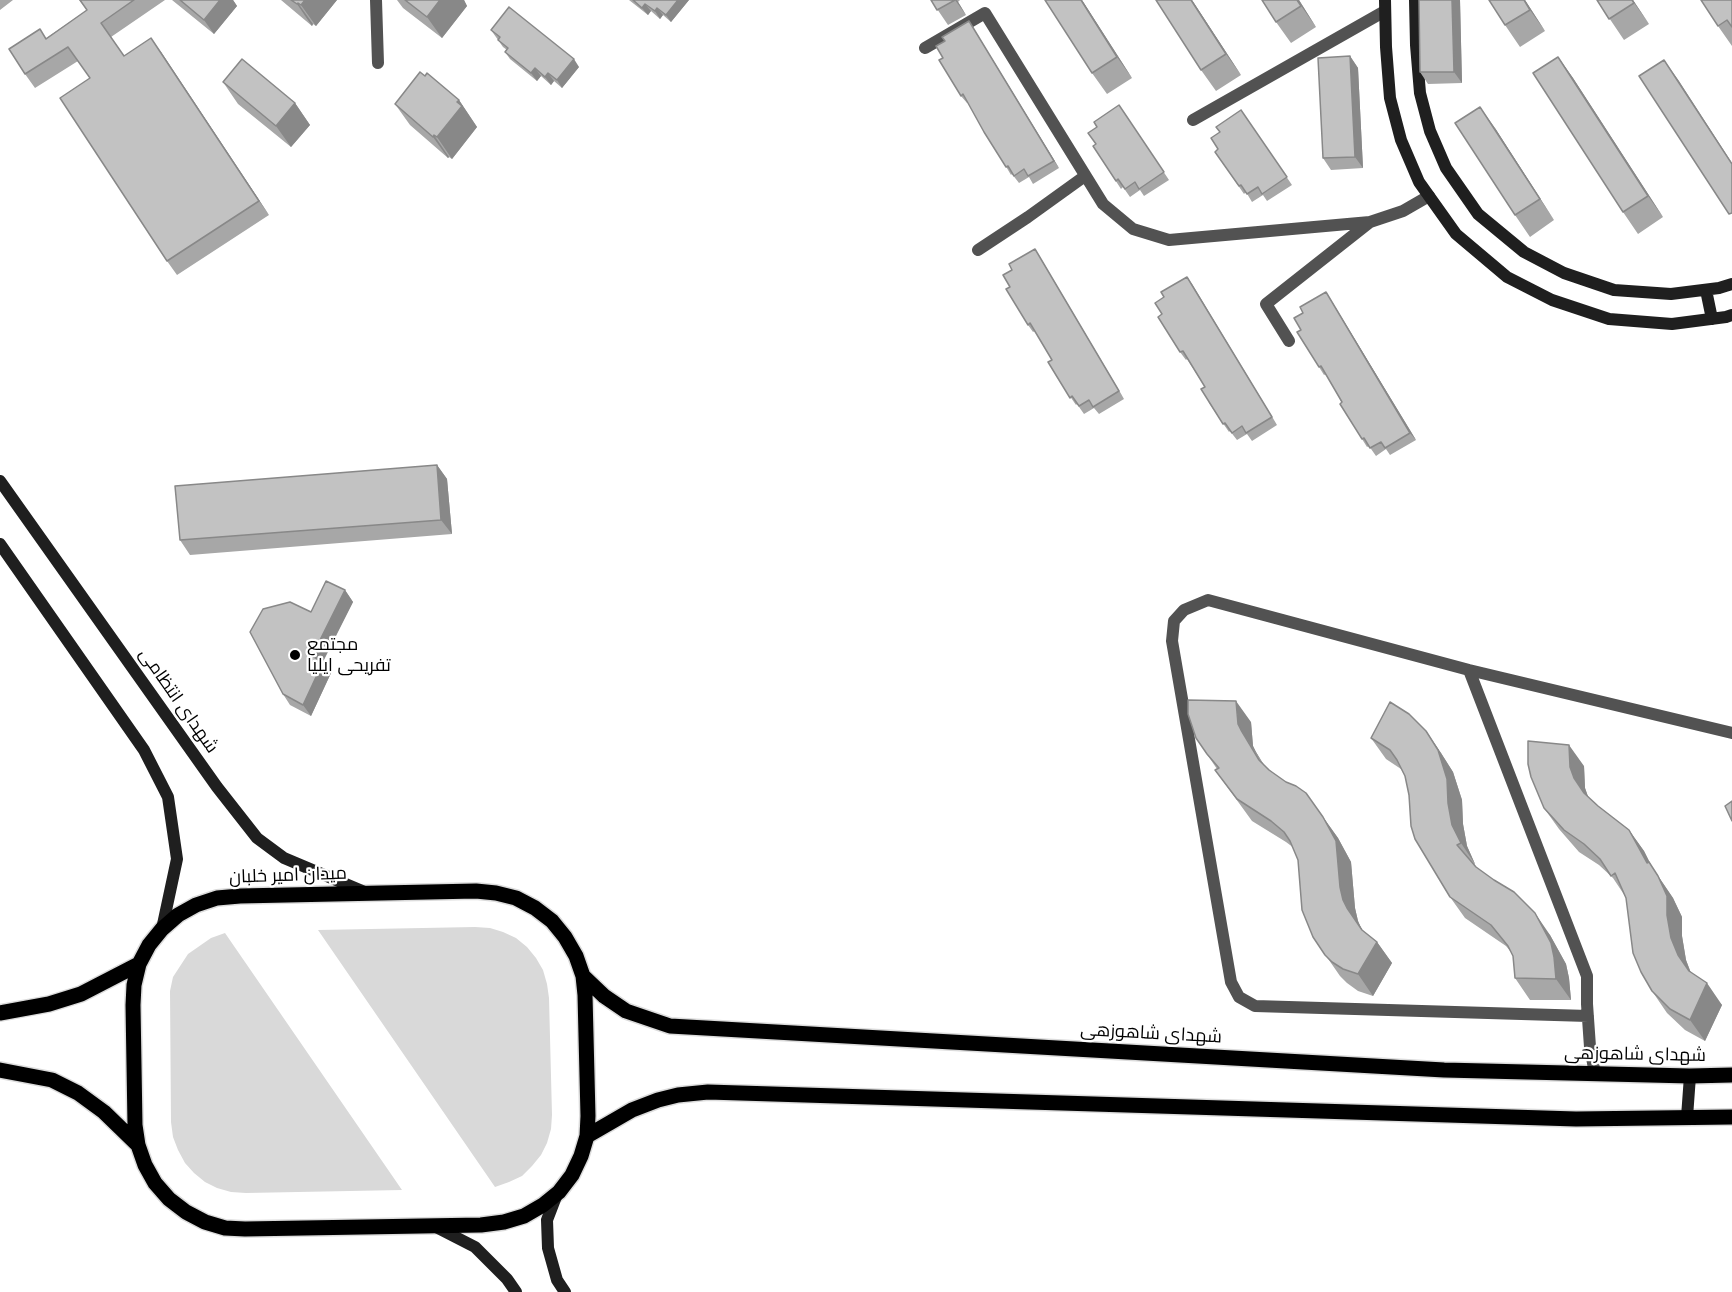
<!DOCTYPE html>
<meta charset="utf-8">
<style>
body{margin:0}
canvas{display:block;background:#fff}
</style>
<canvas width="1732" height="1292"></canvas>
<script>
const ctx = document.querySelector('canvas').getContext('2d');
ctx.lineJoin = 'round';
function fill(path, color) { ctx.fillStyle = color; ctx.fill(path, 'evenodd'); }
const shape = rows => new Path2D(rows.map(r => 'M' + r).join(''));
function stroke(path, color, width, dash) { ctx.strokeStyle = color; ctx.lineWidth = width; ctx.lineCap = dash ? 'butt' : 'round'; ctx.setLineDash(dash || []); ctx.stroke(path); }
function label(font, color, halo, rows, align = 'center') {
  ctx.font = font + ' "Varela Round",Cairo,sans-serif'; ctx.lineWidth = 4.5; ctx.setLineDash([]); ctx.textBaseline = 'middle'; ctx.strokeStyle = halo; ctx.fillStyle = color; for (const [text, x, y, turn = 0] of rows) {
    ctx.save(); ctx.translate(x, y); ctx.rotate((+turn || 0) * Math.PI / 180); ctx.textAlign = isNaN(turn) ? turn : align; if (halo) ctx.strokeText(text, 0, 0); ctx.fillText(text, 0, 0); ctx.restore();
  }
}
const green = shape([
 [475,927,490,928,503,932,516,938,527,947,536,958,543,970,547,984,549,998,552,1115,551,1129,547,1143,541,1155,532,1166,522,1176,509,1182,495,1187,318,930],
 [225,933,402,1190,246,1193,231,1192,217,1188,205,1182,194,1173,185,1163,178,1150,173,1137,171,1122,170,991,173,977,188,954,211,938]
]);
const street = shape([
 [376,0,378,63],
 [925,48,985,13,1103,204,1133,229,1169,240,1370,222,1403,211,1429,196],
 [1193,120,1385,11],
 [978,250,1028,217,1085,176],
 [1289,341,1266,304,1370,222],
 [1469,670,1587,976,1587,1004,1590,1047,1595,1074],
 [1588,1016,1255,1006,1239,997,1231,982,1172,641,1174,621,1184,610,1208,600,1469,670,1732,733]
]);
const secondary = shape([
 [1385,0,1386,47,1390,98,1401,140,1419,182,1456,234,1507,277,1552,300,1609,319,1672,324,1726,317,1732,315],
 [1415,0,1416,45,1420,93,1430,131,1446,168,1478,214,1524,252,1564,273,1614,290,1671,294,1719,288,1732,284],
 [1706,290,1712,319],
 [0,481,217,787,257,838,284,858,367,893],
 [0,544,144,750,168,797,177,859,162,929],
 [1687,1117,1690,1076],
 [557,1194,547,1220,548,1248,557,1280,565,1292],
 [434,1226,475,1247,507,1279,516,1292]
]);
const primary = shape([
 [476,891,496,893,516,898,535,908,552,921,565,937,576,956,583,976,585,995,588,1116,587,1136,581,1156,572,1175,559,1192,543,1205,524,1216,504,1222,481,1225,245,1229,225,1228,205,1222,186,1212,169,1199,155,1183,145,1165,138,1145,135,1125,133,1005,134,985,139,964,149,945,162,929,178,915,196,905,217,898,240,896,476,891],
 [583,976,604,996,626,1011,670,1026,1444,1070,1690,1076,1732,1075],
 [0,1013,49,1004,81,994,139,964],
 [0,1070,52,1080,78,1093,104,1112,138,1145],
 [587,1136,632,1110,658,1100,678,1095,708,1092,1576,1119,1732,1117]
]);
const wall = shape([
 [0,0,13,0,0,10],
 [79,0,165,0,111,37,124,56,161,52,269,215,177,275,167,261,90,78,78,61,35,88,25,74,46,38,87,10],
 [172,0,233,0,237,6,214,34],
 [281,0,337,0,316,26,313,24,312,26],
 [397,0,464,0,467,6,442,38,403,8],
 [629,0,689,0,671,22,663,15,660,19,651,11,648,15],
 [931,0,960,0,958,2,966,15,948,25],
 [1082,0,1132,78,1107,94,1092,73],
 [1192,0,1241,75,1216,91,1201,70],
 [1299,0,1316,27,1291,43,1276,22],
 [1419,0,1460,0,1462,83,1428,84,1420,72],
 [1525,0,1545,31,1520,47,1505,25],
 [1597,0,1633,0,1649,24,1624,40],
 [1732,0,1732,46,1718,26],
 [969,21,1059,168,1033,184,1029,177,1019,183,1012,174,1011,175,968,102,967,103,961,96,943,58,945,41],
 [491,30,579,67,562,88,554,81,551,85,541,76,537,81,510,59,505,52,507,50,503,47],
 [1350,56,1358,68,1363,168,1331,170,1323,158],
 [1558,57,1573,78,1663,217,1638,234,1623,212],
 [223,82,295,103,310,125,291,147,238,104],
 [459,100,477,127,452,159,449,157,448,158,410,125,395,104],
 [1119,105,1169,180,1144,196,1140,190,1130,197,1123,187,1121,189,1093,146,1096,144,1097,127],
 [1241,110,1292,185,1267,201,1263,195,1252,202,1246,192,1244,194,1215,152,1218,149,1220,132],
 [1495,128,1554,220,1530,237,1515,215],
 [1035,249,1124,399,1099,414,1094,408,1084,414,1077,404,1076,405,1056,376,1052,360,1035,331,1033,332,1028,325,1010,287,1012,270],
 [1187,277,1277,425,1252,441,1247,434,1237,440,1230,431,1229,432,1209,403,1205,387,1187,359,1186,360,1180,352,1162,314,1164,297],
 [1331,300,1416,440,1390,455,1386,449,1376,456,1369,446,1367,447,1362,439,1326,374,1324,375,1319,367,1301,330],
 [437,465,447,479,452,534,190,555,180,540],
 [345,590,353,602,323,662,331,673,311,716,290,705,283,694,311,612],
 [1251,722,1253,746,1256,752,1263,764,1323,817,1338,838,1351,862,1355,908,1358,921,1362,930,1377,942,1392,963,1373,996,1358,991,1347,983,1340,976,1313,937,1298,860,1294,848,1286,842,1252,821,1215,770,1217,769,1196,738],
 [1426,731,1441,753,1453,772,1462,800,1463,824,1467,846,1475,864,1474,865,1550,935,1566,964,1569,978,1571,1000,1530,1000,1515,978,1513,956,1511,952,1506,946,1465,918,1450,897,1409,795,1405,776,1401,769,1386,759,1371,738],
 [1584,766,1585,788,1588,797,1598,806,1629,830,1644,851,1652,867,1673,898,1682,917,1682,936,1686,960,1691,973,1722,1005,1705,1041,1685,1030,1667,1013,1652,991,1626,898,1623,893,1613,878,1599,865,1579,852,1559,829,1544,808]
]);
const shadedWall = shape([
 [220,0,233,0,237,6,214,34,204,20],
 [305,0,337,0,316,26,301,5],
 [440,0,464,0,467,6,442,38,427,17],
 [678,0,689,0,671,22,666,15],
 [955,0,957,0,966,15],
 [1081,0,1082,0,1132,78,1117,57],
 [1191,0,1192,0,1241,75,1226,54],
 [1297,0,1299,0,1316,27],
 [1452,0,1460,0,1462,83,1454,72],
 [1524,0,1525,0,1545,31,1530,10],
 [1632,0,1633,0,1649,24],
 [298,3,313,24,312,26,297,4],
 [645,4,651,11,648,15,642,8],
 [657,8,663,15,660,19,655,11],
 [969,21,974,29,1059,168,1054,161],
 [151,38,161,52,269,215,259,201],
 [1350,56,1358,68,1363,168,1355,157],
 [1558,57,1573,78,1663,217,1648,196],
 [574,59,579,67,562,88,557,80],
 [1664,60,1679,81,1732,163,1732,164],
 [535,68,541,76,537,81,531,73],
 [548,73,554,81,551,85,545,77],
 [459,100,477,127,452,159,437,137],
 [295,103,310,125,291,147,276,126],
 [1480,107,1495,128,1554,220,1540,199],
 [434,135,449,157,448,158,433,137],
 [1035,249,1040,257,1124,399,1119,391],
 [1187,277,1192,284,1277,425,1272,417],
 [1326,292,1331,300,1416,440,1410,433],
 [437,465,447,479,452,534,441,520],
 [345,590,353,602,320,667,312,656],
 [323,662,331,673,311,716,303,705],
 [1236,701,1251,722,1253,746,1256,752,1274,781,1241,730,1238,724],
 [1426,731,1441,753,1453,772,1462,800,1463,824,1467,846,1475,864,1461,843,1452,825,1448,803],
 [1569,745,1584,766,1585,788,1589,799,1599,814,1574,778,1570,767],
 [1323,817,1338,838,1351,862,1355,908,1358,921,1362,930,1347,908,1343,900],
 [1629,830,1644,851,1652,867,1673,898,1682,917,1682,936,1686,960,1692,976,1678,955,1671,938,1647,863],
 [1535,913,1550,935,1566,964,1569,978,1571,1000,1556,979],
 [1377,942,1392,963,1373,996,1358,974],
 [1707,983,1722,1005,1705,1041,1690,1020]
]);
const building = shape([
 [80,0,134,0,101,23,124,56,151,38,259,201,167,261,60,98,90,78,68,47,25,74,9,49,40,29,46,39,87,10,80,0],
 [180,0,220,0,204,20,180,0],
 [291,0,305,0,301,5,298,3,297,4,291,0],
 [405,0,440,0,427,17,405,0],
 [633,0,678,0,666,15,657,8,655,11,645,4,642,8,633,0],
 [931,0,955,0,937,10,931,0],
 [1045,0,1081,0,1117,57,1092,73,1045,0],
 [1156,0,1191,0,1226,54,1201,70,1156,0],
 [1262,0,1297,0,1301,6,1276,22,1262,0],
 [1419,0,1452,0,1454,72,1420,72,1419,0],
 [1489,0,1524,0,1530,10,1505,25,1489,0],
 [1597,0,1632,0,1634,3,1609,19,1597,0],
 [1701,0,1732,0,1732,27,1727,20,1718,26,1701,0],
 [509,7,574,59,557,80,548,73,545,77,535,68,531,73,505,52,508,48,498,40,500,37,491,30,509,7],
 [969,21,1054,161,1028,176,1024,169,1014,176,1008,166,1006,167,984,132,963,94,961,96,939,60,943,58,936,46,945,41,942,37,969,21],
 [1350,56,1355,157,1323,158,1318,58,1350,56],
 [1558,57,1648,196,1623,212,1533,73,1558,57],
 [242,59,295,103,276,126,223,82,242,59],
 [1664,60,1732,164,1732,213,1729,214,1639,76,1664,60],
 [420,72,425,76,427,73,459,100,457,102,462,106,437,137,434,135,433,137,395,104,420,72],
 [1119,105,1164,172,1139,189,1135,182,1125,189,1118,179,1116,181,1093,146,1096,144,1088,133,1097,127,1094,122,1119,105],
 [1480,107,1540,199,1515,215,1455,123,1480,107],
 [1241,110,1287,177,1262,194,1258,187,1247,194,1241,185,1239,186,1215,152,1218,149,1211,138,1220,132,1216,127,1241,110],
 [1035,249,1119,391,1093,407,1089,400,1079,406,1072,396,1070,398,1048,362,1052,360,1030,323,1028,325,1006,289,1010,287,1003,275,1012,270,1009,264,1035,249],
 [1187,277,1272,417,1246,433,1242,426,1232,433,1225,423,1223,424,1201,389,1205,387,1183,351,1180,352,1158,317,1162,314,1155,303,1164,297,1161,292,1187,277],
 [1326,292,1410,433,1385,448,1381,442,1370,448,1364,438,1362,439,1340,404,1342,402,1321,366,1319,367,1297,332,1301,330,1294,318,1303,313,1300,307,1326,292],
 [437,465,441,520,180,540,175,486,437,465],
 [326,581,345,590,312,656,323,662,303,705,283,694,250,632,263,609,290,602,311,612,326,581],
 [1188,700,1236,701,1238,724,1241,730,1259,760,1269,770,1286,782,1296,786,1306,793,1323,817,1336,841,1340,887,1343,900,1347,908,1362,930,1377,942,1358,974,1343,969,1332,962,1325,955,1313,937,1302,910,1298,860,1290,841,1284,832,1271,821,1237,799,1215,770,1219,768,1207,754,1196,738,1188,714,1188,700],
 [1390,702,1409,714,1426,731,1438,750,1447,779,1448,803,1452,825,1461,843,1457,845,1476,867,1494,880,1514,892,1535,913,1551,943,1554,957,1556,979,1515,978,1513,956,1508,946,1491,925,1450,897,1415,839,1411,826,1409,795,1405,776,1397,760,1390,750,1371,738,1390,702],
 [1528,741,1569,745,1570,767,1574,778,1584,793,1598,806,1629,830,1647,863,1649,862,1658,876,1667,896,1667,915,1671,938,1678,955,1689,971,1707,983,1690,1020,1670,1009,1652,991,1641,972,1633,953,1626,898,1615,873,1611,876,1600,859,1584,844,1564,830,1544,808,1531,777,1528,764,1528,741],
 [1732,801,1732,821,1725,806,1732,801]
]);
const markers = [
 [295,655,6,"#000"]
];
const poiNames = [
 ["مجتمع",307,645],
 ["تفریحی ایلیا",307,666]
];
const streetNames = [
 ["شهدای انتظامی",178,701,55],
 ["میدان امیر خلبان",288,876,-2],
 ["شهدای شاهوزهی",1151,1034,3],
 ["شهدای شاهوزهی",1635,1055,1]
];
fill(green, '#d9d9d9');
stroke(primary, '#dbdbdb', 18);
stroke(street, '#525252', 12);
stroke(secondary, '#1f1f1f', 12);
stroke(primary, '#000', 15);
fill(wall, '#a7a7a7');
fill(shadedWall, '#888');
fill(building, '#c2c2c2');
stroke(building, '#888', 1.5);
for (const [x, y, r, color] of markers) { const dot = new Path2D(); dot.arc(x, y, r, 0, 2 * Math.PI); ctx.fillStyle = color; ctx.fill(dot); stroke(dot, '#fff', 2); }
label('18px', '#000', '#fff', poiNames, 'left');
label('18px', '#000', '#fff', streetNames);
</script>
